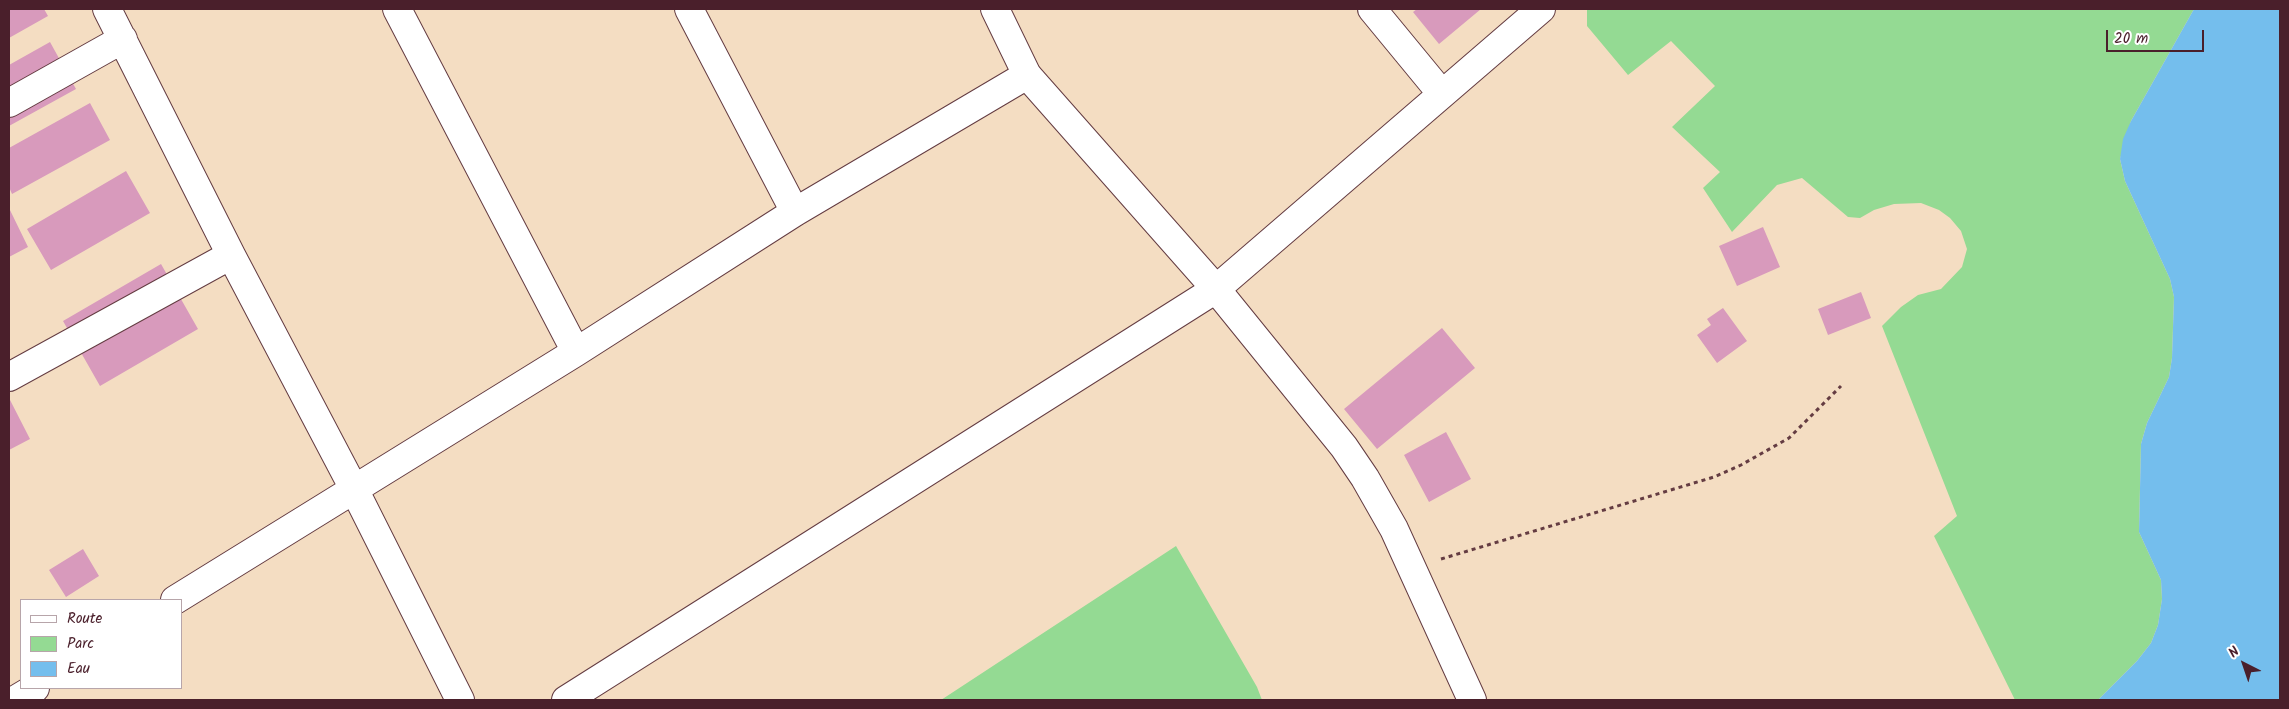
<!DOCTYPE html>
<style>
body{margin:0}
#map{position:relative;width:2289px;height:709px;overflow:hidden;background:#f4ddc2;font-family:Kalam,sans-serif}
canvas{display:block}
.frame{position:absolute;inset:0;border:10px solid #4a1f2b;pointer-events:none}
.legend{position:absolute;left:20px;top:599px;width:162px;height:90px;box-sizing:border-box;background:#fff;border:1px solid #b7a5aa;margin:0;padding:6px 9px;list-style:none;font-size:15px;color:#4a1f2b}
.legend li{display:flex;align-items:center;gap:10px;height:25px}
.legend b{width:25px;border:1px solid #b7a5aa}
.north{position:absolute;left:2219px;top:639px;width:50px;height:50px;-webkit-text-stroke:4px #fff;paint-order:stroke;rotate:319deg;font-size:14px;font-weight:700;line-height:20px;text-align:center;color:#4a1f2b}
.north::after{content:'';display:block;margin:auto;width:18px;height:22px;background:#4a1f2b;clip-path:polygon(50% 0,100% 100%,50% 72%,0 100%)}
.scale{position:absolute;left:2106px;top:30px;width:98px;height:22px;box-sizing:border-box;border:2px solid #4a1f2b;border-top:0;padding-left:6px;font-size:15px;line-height:18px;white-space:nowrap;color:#4a1f2b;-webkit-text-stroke:4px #fff;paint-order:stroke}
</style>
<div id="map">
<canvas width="2289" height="709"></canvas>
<div class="frame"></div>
<ul class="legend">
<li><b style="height:6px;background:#fff"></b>Route</li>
<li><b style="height:14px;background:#94da93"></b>Parc</li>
<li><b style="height:14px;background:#74beed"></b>Eau</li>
</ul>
<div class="north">N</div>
<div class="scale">20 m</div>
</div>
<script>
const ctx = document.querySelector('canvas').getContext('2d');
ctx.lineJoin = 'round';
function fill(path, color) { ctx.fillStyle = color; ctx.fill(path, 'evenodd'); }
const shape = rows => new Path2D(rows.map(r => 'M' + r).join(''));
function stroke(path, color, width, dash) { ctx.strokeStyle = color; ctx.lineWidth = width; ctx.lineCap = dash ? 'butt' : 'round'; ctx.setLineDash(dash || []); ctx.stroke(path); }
const green = shape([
 [1587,9,2194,9,2131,121,2120,159,2125,181,2170,279,2174,297,2172,358,2169,377,2147,423,2141,444,2139,532,2161,580,2162,599,2158,625,2151,643,2137,661,2098,700,2015,700,1934,536,1957,516,1882,326,1901,307,1918,295,1941,289,1962,267,1967,249,1961,231,1950,218,1939,210,1921,203,1894,204,1874,210,1860,218,1848,217,1802,178,1777,185,1732,232,1703,188,1720,172,1672,127,1715,86,1671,41,1628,75,1587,26],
 [1176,546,1257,687,1262,700,941,700]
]);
const water = shape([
 [2194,9,2280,9,2280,700,2098,700,2137,661,2151,643,2158,625,2162,599,2161,580,2139,532,2141,444,2147,423,2169,377,2172,358,2174,297,2170,279,2125,181,2120,159,2123,139,2131,121]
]);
const building = shape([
 [9,9,44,9,48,16,9,38],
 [1417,9,1481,9,1439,44,1413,12],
 [50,42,76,89,9,126,9,65],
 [90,103,110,140,12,194,9,187,9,148],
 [126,171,150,213,51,270,27,229],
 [9,208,28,247,9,257],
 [1763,227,1780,267,1737,286,1719,246],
 [161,264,198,329,100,386,63,321],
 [1861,292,1871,318,1828,335,1818,309],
 [1723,308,1747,341,1717,363,1697,335,1711,325,1707,319],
 [1442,328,1475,368,1377,449,1344,409],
 [9,398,30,439,9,450],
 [1446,432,1471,479,1429,502,1404,455],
 [83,549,99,576,66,597,49,570]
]);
const path = shape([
 [1441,559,1714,477,1741,465,1789,438,1841,386]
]);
const street = shape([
 [107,9,231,255,354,489,460,700],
 [397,9,576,352],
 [689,9,795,212],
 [1372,9,1442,94],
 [9,103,123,39],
 [9,377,231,255],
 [175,600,576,352,795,212,1027,75],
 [15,700,35,688],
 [566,700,1216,289,1541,9]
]);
const secondary = shape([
 [995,9,1027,75,1216,289,1344,447,1365,478,1394,529,1472,700]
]);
fill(green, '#94da93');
fill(water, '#74beed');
fill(building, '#d89abc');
stroke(street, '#643c42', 30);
stroke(secondary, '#643c42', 30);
stroke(path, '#643c42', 3, [4, 4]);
stroke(street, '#fff', 28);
stroke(secondary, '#fff', 28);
</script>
